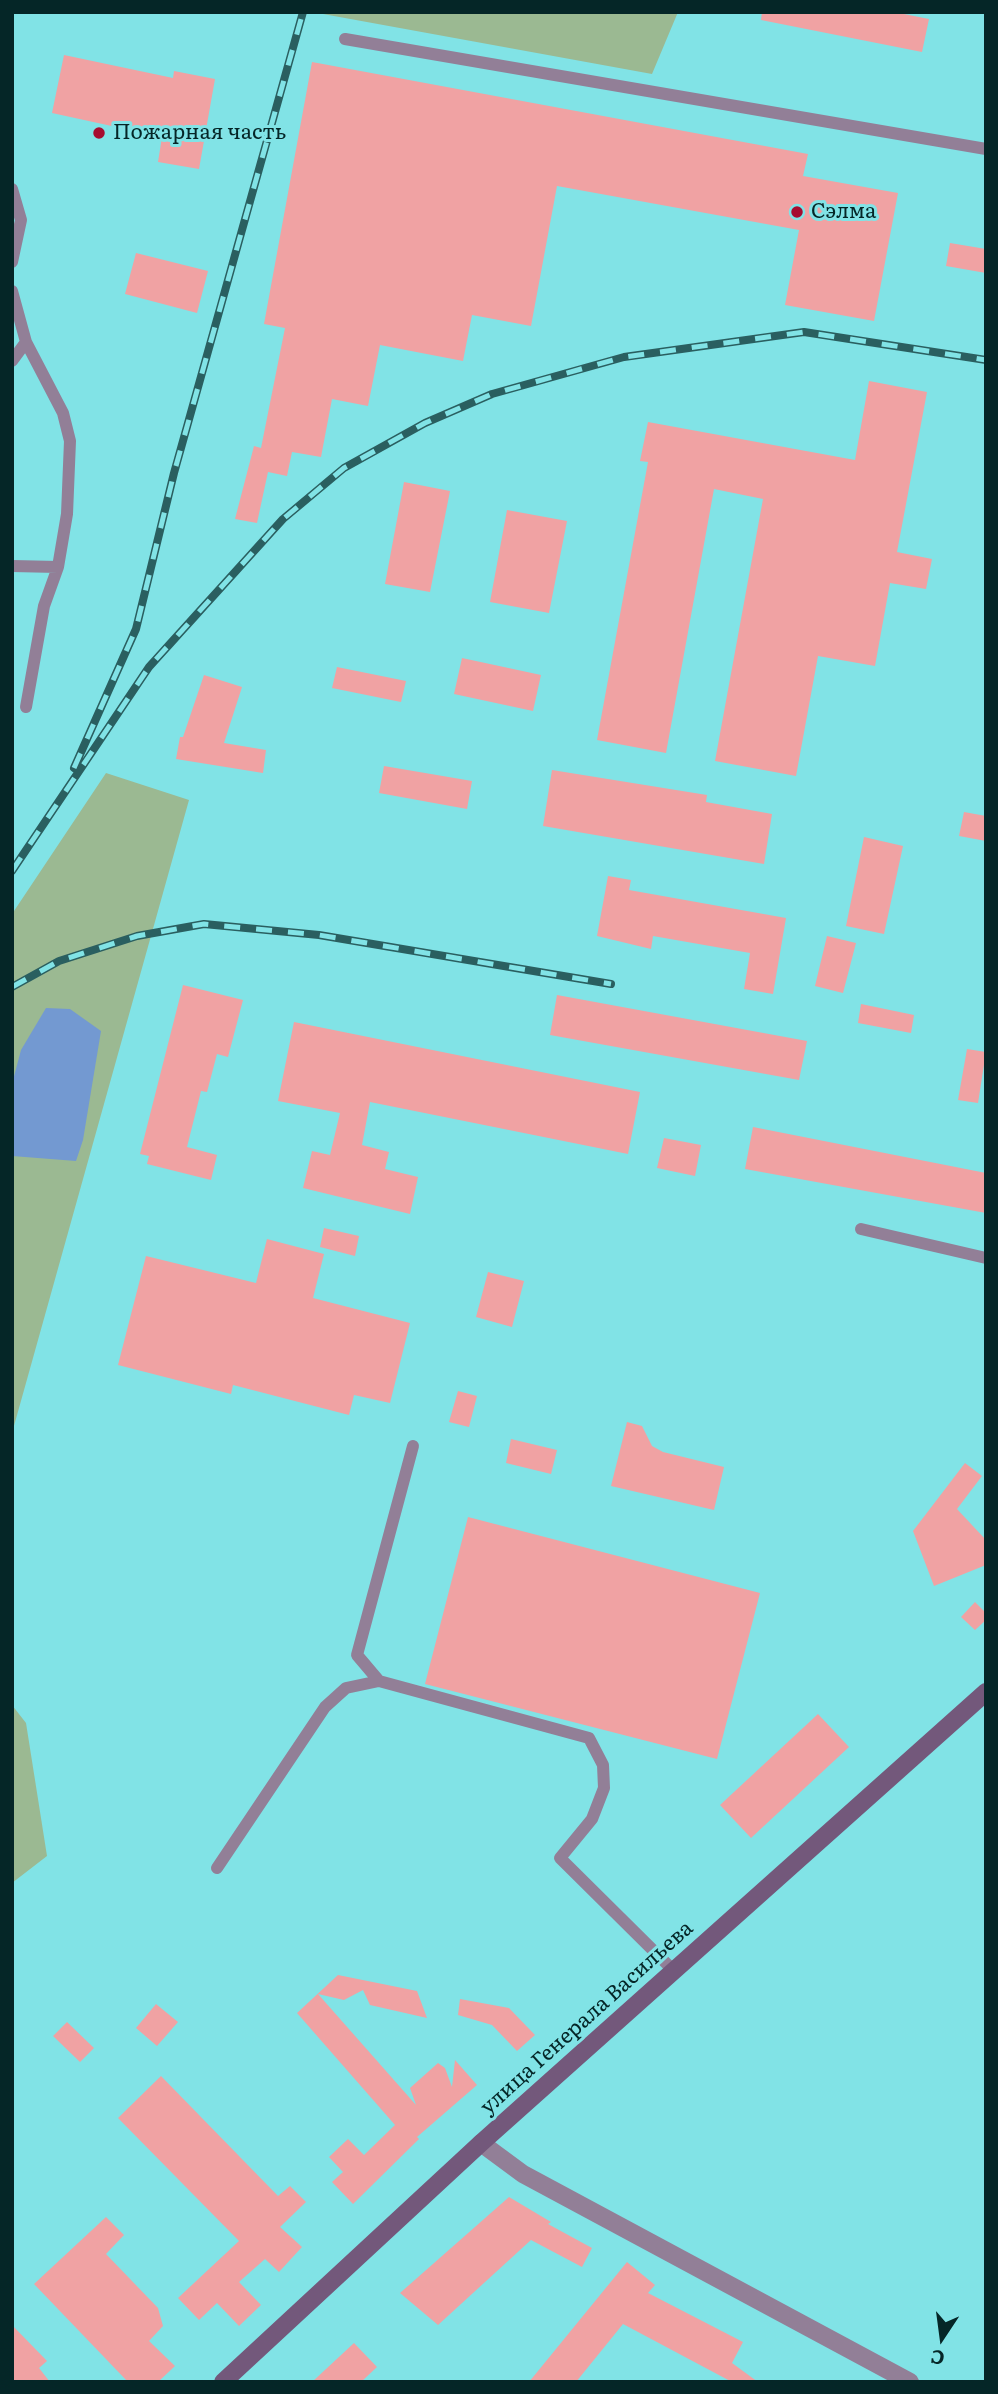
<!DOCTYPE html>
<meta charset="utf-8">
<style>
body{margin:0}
#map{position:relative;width:998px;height:2394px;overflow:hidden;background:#81e3e6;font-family:Literata,serif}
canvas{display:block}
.frame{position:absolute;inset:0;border:14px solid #052627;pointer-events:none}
.north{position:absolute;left:907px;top:2303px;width:70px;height:70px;-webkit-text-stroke:5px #81e3e6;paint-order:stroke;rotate:193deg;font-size:19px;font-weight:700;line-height:28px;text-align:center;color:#052627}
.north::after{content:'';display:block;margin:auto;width:24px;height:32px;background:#052627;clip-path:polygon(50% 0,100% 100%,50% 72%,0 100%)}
</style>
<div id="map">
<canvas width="998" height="2394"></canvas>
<div class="frame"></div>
<div class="north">С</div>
</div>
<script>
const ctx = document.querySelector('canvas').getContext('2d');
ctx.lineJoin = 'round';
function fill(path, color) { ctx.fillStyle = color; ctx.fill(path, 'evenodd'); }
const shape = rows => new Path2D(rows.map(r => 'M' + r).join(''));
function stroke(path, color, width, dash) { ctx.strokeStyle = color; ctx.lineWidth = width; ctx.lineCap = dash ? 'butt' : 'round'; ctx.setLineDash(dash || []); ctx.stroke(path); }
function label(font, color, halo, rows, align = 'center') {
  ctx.font = font + ' Literata,serif'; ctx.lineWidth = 6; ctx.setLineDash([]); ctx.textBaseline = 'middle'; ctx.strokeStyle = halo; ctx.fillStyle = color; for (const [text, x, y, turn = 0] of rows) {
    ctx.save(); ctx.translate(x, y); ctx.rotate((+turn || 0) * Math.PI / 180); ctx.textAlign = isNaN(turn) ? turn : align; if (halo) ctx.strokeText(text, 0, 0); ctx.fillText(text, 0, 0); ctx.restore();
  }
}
const green = shape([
 [312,12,678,12,652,74],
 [106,773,189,800,12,1433,12,914],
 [12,1705,26,1723,47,1856,12,1883]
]);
const water = shape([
 [46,1008,70,1009,101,1031,83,1140,76,1161,12,1156,12,1084,21,1050]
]);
const building = shape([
 [762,12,894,12,929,19,922,52,761,20],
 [64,55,173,78,174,71,215,79,199,169,158,162,162,137,52,113],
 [312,62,808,154,803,176,898,193,874,321,785,305,799,230,557,186,531,326,472,315,463,361,380,345,368,406,332,399,321,457,292,452,287,476,268,472,257,523,235,519,254,446,261,448,285,328,264,324],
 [950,243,986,249,986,273,946,266],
 [136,253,208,271,197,313,125,294],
 [869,381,927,392,897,552,932,559,926,589,890,583,875,666,818,656,796,776,715,761,763,499,714,489,666,753,597,740,648,462,640,461,648,422,855,460],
 [404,482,450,491,430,592,385,584],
 [507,510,567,521,549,613,490,602],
 [462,658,541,675,533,711,454,694],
 [337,667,406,681,401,702,332,688],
 [204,675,242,687,224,743,266,750,263,773,176,759,180,737,183,737],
 [384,766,472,781,467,809,379,793],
 [552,770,707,795,706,802,772,814,764,864,543,826],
 [964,812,986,816,986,841,959,836],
 [864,837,903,846,884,934,846,926],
 [608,876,631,880,629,890,786,918,773,994,744,989,750,953,653,936,651,949,597,936],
 [827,936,856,943,843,993,815,986],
 [183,985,243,1000,228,1057,217,1054,207,1092,201,1091,187,1147,217,1155,211,1180,147,1164,149,1156,140,1154],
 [557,995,807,1041,799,1080,550,1035],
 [861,1004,914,1015,911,1033,858,1023],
 [294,1022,640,1092,628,1154,370,1102,362,1145,389,1152,385,1169,418,1177,410,1214,303,1188,312,1151,330,1155,340,1113,278,1101],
 [967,1049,986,1052,978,1103,958,1100],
 [753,1127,986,1173,986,1213,745,1169],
 [664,1138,701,1145,695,1176,657,1168],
 [324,1228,359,1236,355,1256,320,1247],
 [267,1239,324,1254,313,1298,410,1323,390,1403,354,1395,349,1415,233,1385,231,1394,118,1365,146,1256,256,1283],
 [488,1272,524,1281,512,1327,476,1317],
 [458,1391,477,1396,469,1427,449,1422],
 [627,1422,642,1426,652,1446,663,1452,724,1467,714,1510,611,1486],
 [511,1439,557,1450,551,1474,506,1463],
 [965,1463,982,1476,957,1509,986,1540,986,1565,934,1586,913,1531],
 [468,1517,760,1593,717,1759,425,1684],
 [975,1602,986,1613,986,1620,975,1630,961,1617],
 [818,1714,849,1747,751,1838,720,1805],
 [338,1975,417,1991,427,2018,370,2005,363,1990,344,2000,318,1994,416,2105,410,2088,438,2063,445,2068,452,2087,455,2060,477,2085,417,2137,419,2139,353,2204,332,2182,343,2172,329,2157,348,2139,364,2155,395,2125,297,2013],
 [460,1999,509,2008,535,2035,517,2051,492,2025,458,2015],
 [156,2004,178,2022,157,2046,136,2028],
 [67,2022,94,2048,80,2062,53,2036],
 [161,2076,278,2196,290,2186,306,2202,280,2227,302,2247,279,2272,265,2259,239,2282,261,2305,239,2326,217,2303,199,2320,178,2298,239,2241,118,2118],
 [509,2197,551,2222,548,2224,592,2248,582,2267,531,2240,438,2325,400,2293],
 [106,2217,124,2235,106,2254,158,2308,163,2326,149,2341,175,2366,158,2382,128,2382,34,2284],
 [627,2262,655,2285,648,2293,743,2342,732,2363,758,2382,732,2382,623,2324,576,2382,529,2382],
 [12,2325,47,2361,39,2368,50,2382,12,2382],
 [354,2343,377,2367,361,2382,312,2382]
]);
const lane = shape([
 [345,39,986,149],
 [12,189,21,220,12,262],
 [12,291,26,342,63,413,70,441,67,514,58,567,12,566],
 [12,361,26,342],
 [26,707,44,606,58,567],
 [861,1229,986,1258],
 [379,1681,357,1655,413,1446],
 [217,1868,325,1707,346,1688,379,1681,589,1738,603,1765,604,1788,592,1819,560,1858,674,1971]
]);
const street = shape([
 [481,2143,523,2174,910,2382]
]);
const secondary = shape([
 [223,2382,481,2143,986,1692]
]);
const rail = shape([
 [74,768,136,629,174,473,303,12],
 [12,871,149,667,283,519,344,468,425,423,492,394,624,357,804,332,986,360],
 [12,987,59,961,137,936,204,924,319,935,611,984]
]);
const markers = [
 [99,133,7,"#a60c2f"],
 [797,212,7,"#a60c2f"]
];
const poiNames = [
 ["Пожарная часть",113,133],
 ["Сэлма",811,212]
];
const streetNames = [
 ["улица Генерала Васильева",587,2018,-42]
];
fill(green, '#9bb992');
fill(water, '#7399d1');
fill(building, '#f0a2a3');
stroke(lane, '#927f97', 12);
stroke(street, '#927f97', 18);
stroke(secondary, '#73587b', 18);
stroke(rail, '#2a5f60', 8);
stroke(rail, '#81e3e6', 5, [16]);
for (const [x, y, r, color] of markers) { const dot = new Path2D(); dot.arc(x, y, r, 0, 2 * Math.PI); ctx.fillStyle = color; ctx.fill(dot); stroke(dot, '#81e3e6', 2.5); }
label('21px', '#052627', '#81e3e6', poiNames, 'left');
label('21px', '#052627', '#81e3e6', streetNames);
</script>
